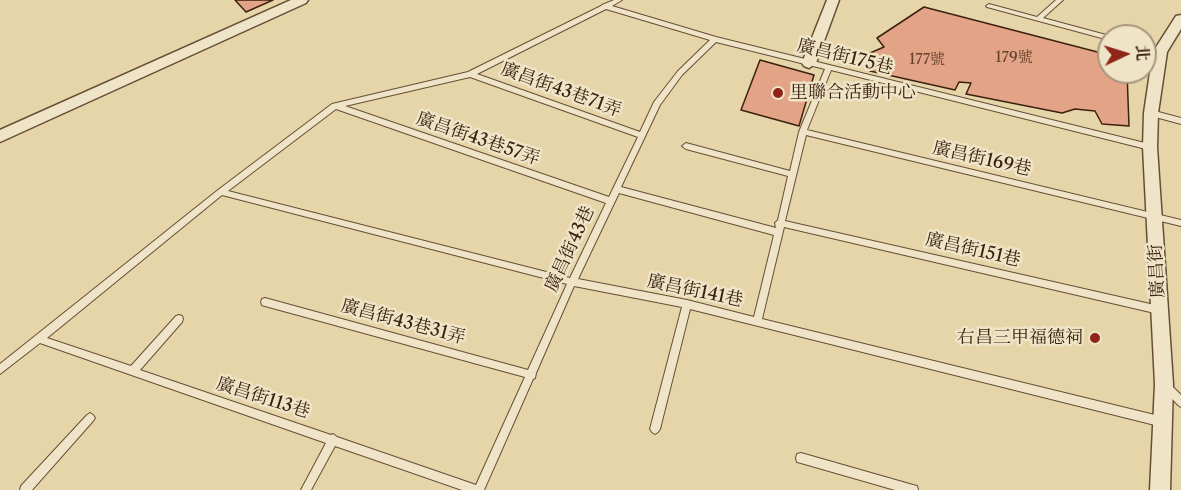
<!DOCTYPE html>
<meta charset="utf-8">
<style>
body{margin:0}
#map{position:relative;width:1181px;height:490px;overflow:hidden;background:#e6d5a9;font-family:"Libre Caslon Text","Noto Serif TC",serif}
canvas{display:block}
.north{position:absolute;left:1097px;top:24px;width:60px;height:60px;box-sizing:border-box;background:#efe4c7;border:2px solid #a7967d;border-radius:50%;rotate:86deg;font-size:16px;font-weight:700;line-height:24px;text-align:center;color:#3b210e}
.north::after{content:'';display:block;margin:auto;width:21px;height:27px;background:#8f2418;clip-path:polygon(50% 0,100% 100%,50% 72%,0 100%)}
</style>
<div id="map">
<canvas width="1181" height="490"></canvas>
<div class="north">北</div>
</div>
<script>
const ctx = document.querySelector('canvas').getContext('2d');
ctx.lineJoin = 'round';
function fill(path, color) { ctx.fillStyle = color; ctx.fill(path, 'evenodd'); }
const shape = rows => new Path2D(rows.map(r => 'M' + r).join(''));
function stroke(path, color, width, dash) { ctx.strokeStyle = color; ctx.lineWidth = width; ctx.lineCap = dash ? 'butt' : 'round'; ctx.setLineDash(dash || []); ctx.stroke(path); }
function label(font, color, halo, rows, align = 'center') {
  ctx.font = font + ' "Libre Caslon Text","Noto Serif TC",serif'; ctx.lineWidth = 5; ctx.setLineDash([]); ctx.textBaseline = 'middle'; ctx.strokeStyle = halo; ctx.fillStyle = color; for (const [text, x, y, turn = 0] of rows) {
    ctx.save(); ctx.translate(x, y); ctx.rotate((+turn || 0) * Math.PI / 180); ctx.textAlign = isNaN(turn) ? turn : align; if (halo) ctx.strokeText(text, 0, 0); ctx.fillText(text, 0, 0); ctx.restore();
  }
}
const building = shape([
 [235,0,273,0,246,12,235,0],
 [924,7,1109,55,1109,72,1127,72,1129,126,1102,124,1095,111,1075,109,1062,113,966,94,971,83,959,82,955,90,870,71,870,53,884,47,877,38,924,7],
 [760,60,814,75,799,126,741,110,760,60]
]);
const lane = shape([
 [614,0,622,0,612,6,716,37,1153,145,1154,147,1150,150,831,70,807,130,1181,220,1181,226,806,135,785,221,1159,306,1162,307,1163,310,1162,313,1159,314,784,227,762,319,1163,417,1166,419,1168,422,1166,425,1163,427,690,309,660,429,658,432,655,434,652,432,650,429,682,307,574,286,536,373,535,378,533,379,484,490,462,490,335,446,311,490,301,490,326,443,40,343,0,374,0,364,218,190,332,104,468,72,601,6,602,5,614,0],
 [606,9,710,40,678,71,654,102,640,132,477,74,606,9],
 [716,42,825,69,799,132,790,171,686,143,682,146,686,149,788,176,778,220,775,223,776,228,621,187,660,105,682,75,716,42],
 [470,77,638,137,609,197,345,106,470,77],
 [336,109,606,203,570,278,228,191,336,109],
 [619,193,774,235,754,317,687,300,578,279,619,193],
 [222,195,567,284,528,370,265,298,262,299,261,302,262,305,265,306,525,377,476,485,337,437,333,434,331,435,140,370,182,322,183,319,182,316,179,315,176,316,131,366,47,338,222,195],
 [1056,0,1063,0,1043,18,1110,36,1109,40,987,7,986,6,989,4,1037,17,1056,0],
 [1145,46,1162,50,1163,52,1160,54,1145,50,1145,46],
 [1151,110,1181,118,1181,124,1148,115,1147,113,1151,110],
 [1165,381,1168,382,1181,395,1181,407,1178,405,1162,388,1160,385,1162,382,1165,381],
 [90,413,93,415,95,418,93,421,32,490,20,490,21,486,87,415,90,413],
 [801,453,913,485,917,486,918,490,895,490,801,463,797,462,796,458,797,454,801,453]
]);
const street = shape([
 [291,0,308,0,306,3,0,142,0,130,291,0],
 [827,0,839,0,816,63,809,68,804,66,802,63,827,0],
 [1181,15,1181,29,1167,52,1158,113,1157,147,1173,384,1170,490,1150,490,1155,384,1143,147,1144,113,1153,52,1176,16,1181,15]
]);
const markers = [
 [778,93,6,"#8f2418"],
 [1095,338,6,"#8f2418"]
];
const numberNames = [
 ["179號",1014,58],
 ["177號",927,60]
];
const streetNames = [
 ["廣昌街175巷",845,57,14],
 ["廣昌街43巷71弄",561,90,20],
 ["廣昌街43巷57弄",478,139,19],
 ["廣昌街169巷",982,159,13],
 ["廣昌街43巷",570,249,-65],
 ["廣昌街151巷",973,250,13],
 ["廣昌街",1157,271,-93],
 ["廣昌街141巷",695,291,12],
 ["廣昌街43巷31弄",403,322,15],
 ["廣昌街113巷",263,398,18]
];
const poiNames = [
 ["里聯合活動中心",790,93],
 ["右昌三甲福德祠",1083,338,"right"]
];
fill(building, '#e3a386');
stroke(building, '#3b210e', 1.5);
stroke(lane, '#664e35', 2);
stroke(street, '#664e35', 3);
fill(lane, '#efe4c7');
fill(street, '#efe4c7');
for (const [x, y, r, color] of markers) { const dot = new Path2D(); dot.arc(x, y, r, 0, 2 * Math.PI); ctx.fillStyle = color; ctx.fill(dot); stroke(dot, '#efe4c7', 2); }
label('15px', '#65422c', null, numberNames);
label('18px', '#3b210e', '#efe4c7', streetNames);
label('18px', '#3b210e', '#efe4c7', poiNames, 'left');
</script>
